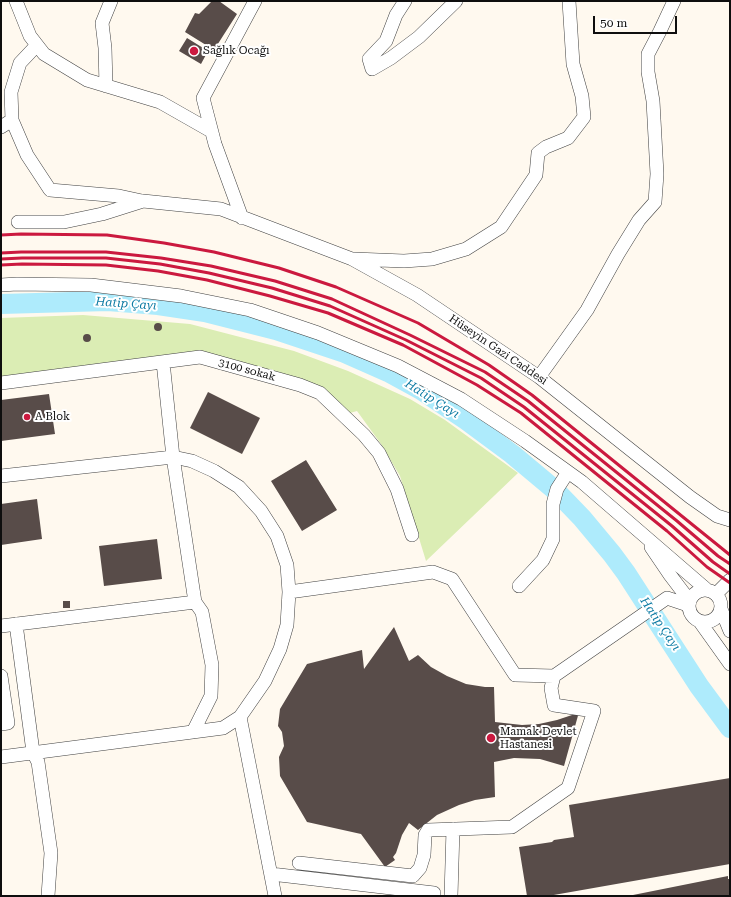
<!DOCTYPE html>
<meta charset="utf-8">
<style>
body{margin:0}
#map{position:relative;width:731px;height:897px;overflow:hidden;background:#fff9ef;font-family:"Roboto Serif",serif}
canvas{display:block}
.frame{position:absolute;inset:0;border:2px solid #0e0e0e;pointer-events:none}
.scale{position:absolute;left:593px;top:16px;width:84px;height:18px;box-sizing:border-box;border:2px solid #0e0e0e;border-top:0;padding-left:5px;font-size:12px;line-height:14px;white-space:nowrap;color:#0e0e0e;-webkit-text-stroke:3px #fff;paint-order:stroke}
</style>
<div id="map">
<canvas width="731" height="897"></canvas>
<div class="frame"></div>
<div class="scale">50 m</div>
</div>
<script>
const ctx = document.querySelector('canvas').getContext('2d');
ctx.lineJoin = 'round';
function fill(path, color) { ctx.fillStyle = color; ctx.fill(path, 'evenodd'); }
const shape = rows => new Path2D(rows.map(r => 'M' + r).join(''));
function stroke(path, color, width, dash) { ctx.strokeStyle = color; ctx.lineWidth = width; ctx.lineCap = dash ? 'butt' : 'round'; ctx.setLineDash(dash || []); ctx.stroke(path); }
function label(font, color, halo, rows, align = 'center') {
  ctx.font = font + ' "Roboto Serif",serif'; ctx.lineWidth = 4; ctx.setLineDash([]); ctx.textBaseline = 'middle'; ctx.strokeStyle = halo; ctx.fillStyle = color; for (const [text, x, y, turn = 0] of rows) {
    ctx.save(); ctx.translate(x, y); ctx.rotate((+turn || 0) * Math.PI / 180); ctx.textAlign = isNaN(turn) ? turn : align; if (halo) ctx.strokeText(text, 0, 0); ctx.fillText(text, 0, 0); ctx.restore();
  }
}
const green = shape([
 [83,315,190,324,294,351,348,371,410,399,445,420,518,473,426,561,400,476,381,444,357,411,350,413,322,388,221,358,1,379,1,318]
]);
const river = shape([
 [1,304,108,301,158,305,205,312,276,330,345,353,388,372,421,390,466,420,512,454,555,490,582,518,612,554,626,573,699,686,730,728]
]);
const building = shape([
 [212,1,219,1,237,14,214,50,185,32,195,13,199,14],
 [187,38,208,51,201,64,179,51],
 '154 327a4 4 0 1 1 8 0a4 4 0 1 1-8 0Z',
 '83 338a4 4 0 1 1 8 0a4 4 0 1 1-8 0Z',
 [208,392,260,418,242,454,190,428],
 [49,394,55,434,1,441,1,400],
 [306,460,337,510,302,531,271,481],
 [37,499,42,539,1,545,1,504],
 [157,539,162,579,104,586,99,546],
 [63,601,70,601,70,608,63,608],
 [394,627,409,661,418,655,431,667,447,676,466,684,485,687,494,687,495,722,522,725,539,724,557,720,575,714,579,712,564,766,540,759,514,758,494,762,495,797,475,800,459,805,437,815,418,830,409,823,402,835,396,853,393,857,395,860,385,867,361,834,307,822,280,776,279,757,284,746,282,732,278,726,280,709,307,664,362,650,364,669],
 [730,778,730,864,548,896,527,896,519,847,552,842,554,840,574,837,569,805],
 [728,876,728,879,730,879,730,896,628,896]
]);
const minor = shape([
 [16,1,30,36,44,54,87,80,160,102,211,131],
 [405,1,396,15,386,41,369,59,372,69,391,58,419,37,456,1],
 [106,86,105,48,102,23,111,1],
 [12,120,27,155,50,190,119,196,142,201],
 [1,127,12,120,11,92,20,63,37,45],
 [242,218,215,144,203,98,255,1],
 [18,222,64,222,102,214,143,201,221,209,352,259,417,295,539,377,690,497,717,516,730,520],
 [354,259,404,261,432,259,466,249,501,227,536,175,538,153,546,147,568,138,584,117,582,96,573,64,569,1],
 [1,285,17,284,91,285,181,296,250,310,318,333,398,366,461,399,525,441,582,482,706,589],
 [163,362,173,457,195,602,202,612,212,665,211,696,193,732],
 [539,377,587,310,618,254,639,220,655,202,657,174,653,101,648,72,648,54,660,31,674,1],
 [1,383,200,357,300,385,320,393,364,435,379,453,397,489,412,535],
 [1,476,173,457,192,461,214,471,239,487,261,511,277,536,287,565,289,592],
 [651,547,670,575,689,600],
 [519,586,543,560,553,539,553,504,557,489,568,472],
 '689 606a16 16 0 1 1 32 0a16 16 0 1 1-32 0Z',
 [716,594,730,580],
 [721,609,730,631],
 [700,622,730,664],
 [16,624,33,752,38,762,51,853,48,896],
 [1,626,195,602],
 [1,676,8,723,1,724],
 [240,717,275,896],
 [1,757,223,728,240,717,265,681,280,649,287,625,289,592,433,572,452,579,515,675,554,676,667,598,688,605],
 [299,863,413,876,420,868,424,855,425,835,428,830,512,827,568,788,594,711,554,705,551,688,554,676],
 [271,874,434,893,434,896],
 [451,896,453,829]
]);
const rail = shape([
 [1,235,21,234,107,235,164,243,214,252,279,268,336,287,418,323,489,365,532,395,730,555],
 [1,253,21,252,106,252,161,258,211,266,275,281,332,299,410,335,485,372,528,401,677,521,718,556,730,564],
 [1,259,22,258,106,258,160,264,209,273,272,288,330,306,406,340,481,378,524,407,672,526,713,562,730,574],
 [1,265,22,264,106,265,158,271,207,280,270,296,328,313,403,345,477,385,521,413,667,531,707,567,730,583]
]);
const markers = [
 [194,51,5,"#cb193f"],
 [27,417,4,"#cb193f"],
 [491,738,5,"#cb193f"]
];
const poiNames = [
 ["Sağlık Ocağı",203,51],
 ["A Blok",35,417],
 ["Mamak Devlet",500,732],
 ["Hastanesi",500,745]
];
const streetNames = [
 ["Hüseyin Gazi Caddesi",498,350,34],
 ["3100 sokak",247,370,15]
];
const waterNames = [
 ["Hatip Çayı",126,304,4],
 ["Hatip Çayı",432,399,32],
 ["Hatip Çayı",660,624,56]
];
fill(green, '#dbedb4');
stroke(river, '#aeebfc', 20);
fill(building, '#584c49');
stroke(minor, '#414141', 14);
stroke(minor, '#fff', 13);
stroke(rail, '#cb193f', 3);
for (const [x, y, r, color] of markers) { const dot = new Path2D(); dot.arc(x, y, r, 0, 2 * Math.PI); ctx.fillStyle = color; ctx.fill(dot); stroke(dot, '#fff', 1.5); }
label('11px', '#0e0e0e', '#fff', poiNames, 'left');
label('11px', '#0e0e0e', '#fff', streetNames);
label('italic 12px', '#0b7aa3', '#fff', waterNames);
</script>
